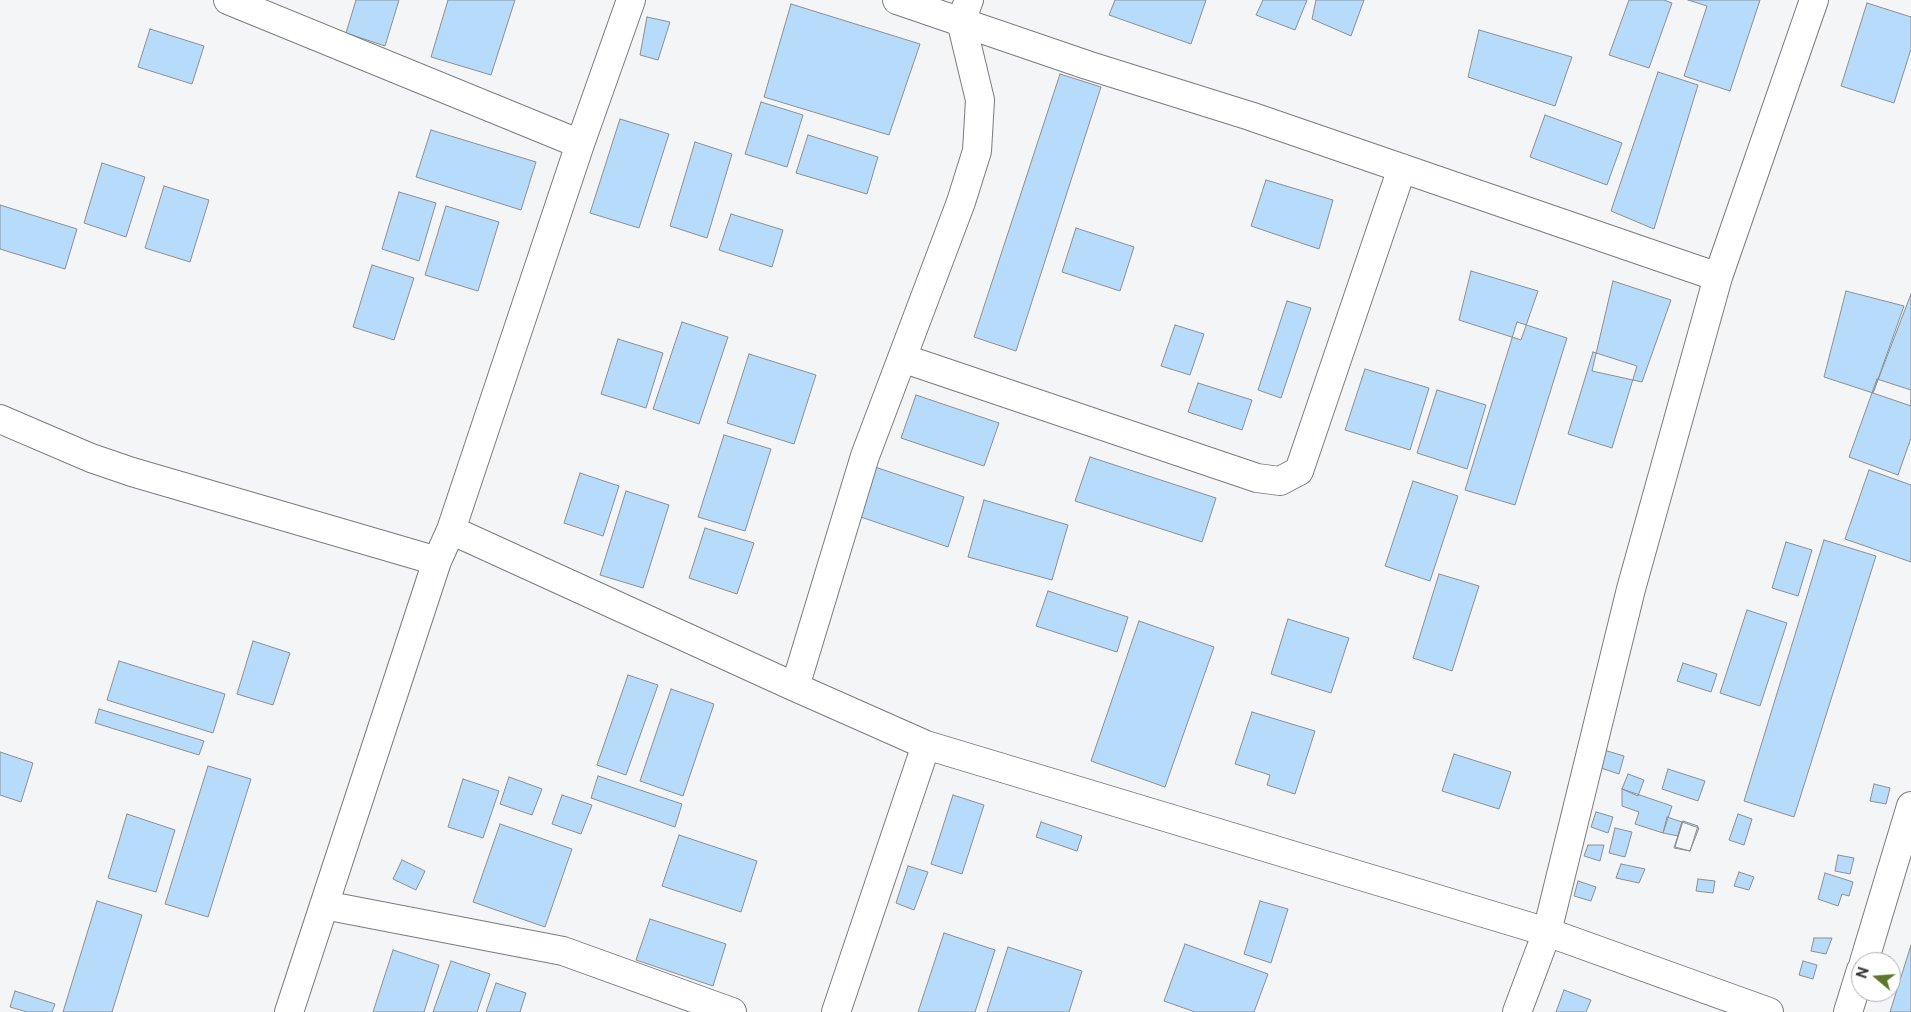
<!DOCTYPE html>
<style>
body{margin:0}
#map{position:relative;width:1911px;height:1012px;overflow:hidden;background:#f3f5f7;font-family:"Public Sans",sans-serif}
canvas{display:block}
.north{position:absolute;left:1851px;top:952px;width:50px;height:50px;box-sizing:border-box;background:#fff;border:1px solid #adadae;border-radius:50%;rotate:288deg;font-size:14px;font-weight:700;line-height:20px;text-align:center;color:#323334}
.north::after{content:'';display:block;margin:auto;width:18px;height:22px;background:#5d782c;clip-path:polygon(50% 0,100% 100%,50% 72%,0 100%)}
</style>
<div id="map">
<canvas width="1911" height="1012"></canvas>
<div class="north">N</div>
</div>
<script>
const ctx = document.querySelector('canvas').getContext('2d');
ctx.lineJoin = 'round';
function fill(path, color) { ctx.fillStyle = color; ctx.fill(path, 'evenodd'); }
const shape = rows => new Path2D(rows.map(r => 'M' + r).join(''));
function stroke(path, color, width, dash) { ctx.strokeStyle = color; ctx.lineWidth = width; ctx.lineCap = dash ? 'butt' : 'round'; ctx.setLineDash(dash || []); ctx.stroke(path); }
const building = shape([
 [356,0,399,0,385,46,346,33,356,0],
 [448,0,515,0,491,75,431,57,448,0],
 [1115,0,1206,0,1191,44,1109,15,1115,0],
 [1263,0,1307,0,1295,30,1256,15,1263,0],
 [1316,0,1364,0,1351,36,1312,19,1316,0],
 [1629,0,1664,0,1672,3,1649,68,1609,55,1629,0],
 [1688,0,1760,0,1730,91,1684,76,1707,6,1688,0],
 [1867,3,1911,17,1911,49,1894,103,1841,86,1867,3],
 [791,4,920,44,889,135,764,97,791,4],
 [647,17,670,22,658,60,640,55,647,17],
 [150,29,204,46,192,84,138,67,150,29],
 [1479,30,1572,57,1555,106,1468,77,1479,30],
 [1658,72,1698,85,1654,229,1611,211,1658,72],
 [1060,74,1101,87,1016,351,974,337,1060,74],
 [761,102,803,115,787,167,745,154,761,102],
 [1545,115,1622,143,1607,185,1530,157,1545,115],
 [620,119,669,134,639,228,590,213,620,119],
 [431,130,536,162,521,210,416,177,431,130],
 [808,135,878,157,867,194,796,173,808,135],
 [695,142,732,154,707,238,670,226,695,142],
 [102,163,145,177,126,237,84,223,102,163],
 [1266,180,1333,200,1319,249,1251,226,1266,180],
 [164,186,209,200,190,262,145,248,164,186],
 [399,192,436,203,419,261,382,249,399,192],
 [0,205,77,229,65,269,0,249,0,205],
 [446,206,499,222,478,291,425,275,446,206],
 [731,214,783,230,772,267,719,250,731,214],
 [1076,228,1134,247,1120,291,1062,272,1076,228],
 [372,265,414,278,394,340,353,327,372,265],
 [1471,271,1538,291,1521,340,1459,320,1471,271],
 [1613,281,1671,300,1642,382,1592,371,1613,281],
 [1846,291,1904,306,1873,393,1824,377,1846,291],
 [1911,294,1911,406,1873,393,1911,294],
 [1287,301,1311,308,1281,398,1258,390,1287,301],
 [682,322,728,337,699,424,653,409,682,322],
 [1517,322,1567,338,1515,505,1465,490,1517,322],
 [1175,325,1204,334,1190,375,1161,366,1175,325],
 [618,339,663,353,646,408,601,394,618,339],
 [1593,352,1637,366,1612,448,1568,434,1593,352],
 [749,354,816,375,794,444,727,423,749,354],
 [1365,369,1429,388,1410,450,1345,430,1365,369],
 [1877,379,1911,390,1911,438,1898,475,1849,457,1877,379],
 [1198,383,1252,400,1242,430,1188,412,1198,383],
 [1437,390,1486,405,1467,469,1417,453,1437,390],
 [916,395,999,423,984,466,901,438,916,395],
 [724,435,771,449,745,531,698,517,724,435],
 [1090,457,1216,498,1202,542,1075,501,1090,457],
 [872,466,964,497,948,547,855,515,872,466],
 [1869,470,1911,485,1911,562,1845,539,1869,470],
 [580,473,619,486,603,536,564,523,580,473],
 [1413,481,1458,496,1430,581,1385,566,1413,481],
 [626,491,669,505,643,588,600,575,626,491],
 [984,500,1068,525,1052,580,968,557,984,500],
 [705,528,754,543,737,594,689,578,705,528],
 [1824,540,1876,556,1794,817,1744,801,1824,540],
 [1786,542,1812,550,1798,596,1772,588,1786,542],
 [1439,574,1479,586,1452,671,1413,658,1439,574],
 [1048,591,1128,617,1117,652,1036,626,1048,591],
 [1747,610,1787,623,1760,706,1720,693,1747,610],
 [1288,619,1349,638,1331,693,1271,674,1288,619],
 [1139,621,1214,647,1165,787,1091,761,1139,621],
 [253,641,290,653,273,705,237,694,253,641],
 [119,661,225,694,213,733,107,700,119,661],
 [1683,663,1717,674,1711,692,1677,681,1683,663],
 [628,675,658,685,626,775,597,765,628,675],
 [671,689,714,704,683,796,640,781,671,689],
 [99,709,204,741,199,755,95,723,99,709],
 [1252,712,1315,731,1295,794,1267,785,1270,775,1235,764,1252,712],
 [1604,750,1624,756,1619,774,1598,767,1604,750],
 [0,752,33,763,21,802,0,795,0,752],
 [1454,754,1511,772,1499,809,1442,791,1454,754],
 [208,766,251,779,208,917,165,904,208,766],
 [1668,769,1705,781,1698,801,1662,789,1668,769],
 [1628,774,1644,780,1638,796,1622,789,1628,774],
 [598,776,682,804,675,827,591,798,598,776],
 [509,777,542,789,532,815,500,804,509,777],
 [463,779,499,791,483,838,448,827,463,779],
 [1874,784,1890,788,1886,804,1870,801,1874,784],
 [1622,789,1672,806,1663,833,1635,824,1639,812,1622,806,1622,789],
 [562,795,592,805,581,834,552,824,562,795],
 [953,795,984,805,962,874,931,864,953,795],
 [1596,812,1613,817,1608,833,1591,827,1596,812],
 [127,814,175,830,156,892,108,878,127,814],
 [1738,814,1752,819,1744,845,1729,840,1738,814],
 [1667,817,1682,822,1678,836,1663,833,1667,817],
 [1683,821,1698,826,1690,851,1675,847,1683,821],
 [1041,822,1082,836,1077,851,1036,837,1041,822],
 [1682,822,1699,828,1690,851,1674,848,1682,822],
 [500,824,572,849,545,927,473,902,500,824],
 [1615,828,1632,832,1625,857,1609,853,1615,828],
 [679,835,757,861,741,912,662,886,679,835],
 [1588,845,1604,845,1600,861,1584,856,1588,845],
 [1838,855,1854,858,1850,874,1835,871,1838,855],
 [402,860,425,871,416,890,393,879,402,860],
 [1621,864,1645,869,1639,883,1616,878,1621,864],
 [908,866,928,872,914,910,896,903,908,866],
 [1739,872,1754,877,1749,890,1734,886,1739,872],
 [1825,873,1853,882,1849,896,1842,894,1838,906,1818,899,1825,873],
 [1698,879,1715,881,1713,893,1696,891,1698,879],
 [1578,881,1596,887,1591,901,1574,896,1578,881],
 [97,901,142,915,112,1012,63,1012,97,901],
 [1260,901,1288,909,1271,963,1244,954,1260,901],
 [650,919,726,944,713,986,636,960,650,919],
 [944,933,995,950,975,1012,918,1012,944,933],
 [1814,938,1832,938,1826,954,1811,951,1814,938],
 [1185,944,1268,974,1254,1012,1195,1012,1164,1001,1185,944],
 [1911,945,1911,1012,1890,1012,1911,945],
 [1008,947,1082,971,1069,1012,987,1012,1008,947],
 [393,950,439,965,424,1012,373,1012,393,950],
 [451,961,490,974,477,1012,433,1012,451,961],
 [1803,961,1817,965,1813,979,1799,975,1803,961],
 [496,983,526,993,520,1012,486,1012,496,983],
 [1564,990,1591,1000,1586,1012,1556,1012,1564,990],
 [15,991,55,1004,52,1012,27,1012,10,1007,15,991]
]);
const street = shape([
 [228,0,580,144],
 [897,0,1087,65,1250,116,1718,277],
 [902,358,1257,478,1280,481,1299,471,1402,168],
 [0,419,91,458,132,472,437,561],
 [451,530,795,687],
 [926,745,1547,932,1517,1012],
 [324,905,563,951,732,1012],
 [1864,962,1911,806],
 [289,1012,437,561,451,530,580,144,631,0],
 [836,1012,926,745,795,687,865,456,961,202,977,151,980,100,961,21,969,0],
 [1769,1012,1547,932,1631,589,1718,277,1814,0],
 [1848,1012,1861,970]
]);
fill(building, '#b7dcfb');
stroke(building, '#8d8f91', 1);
stroke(street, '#7a7c7e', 30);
stroke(street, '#fff', 28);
</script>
